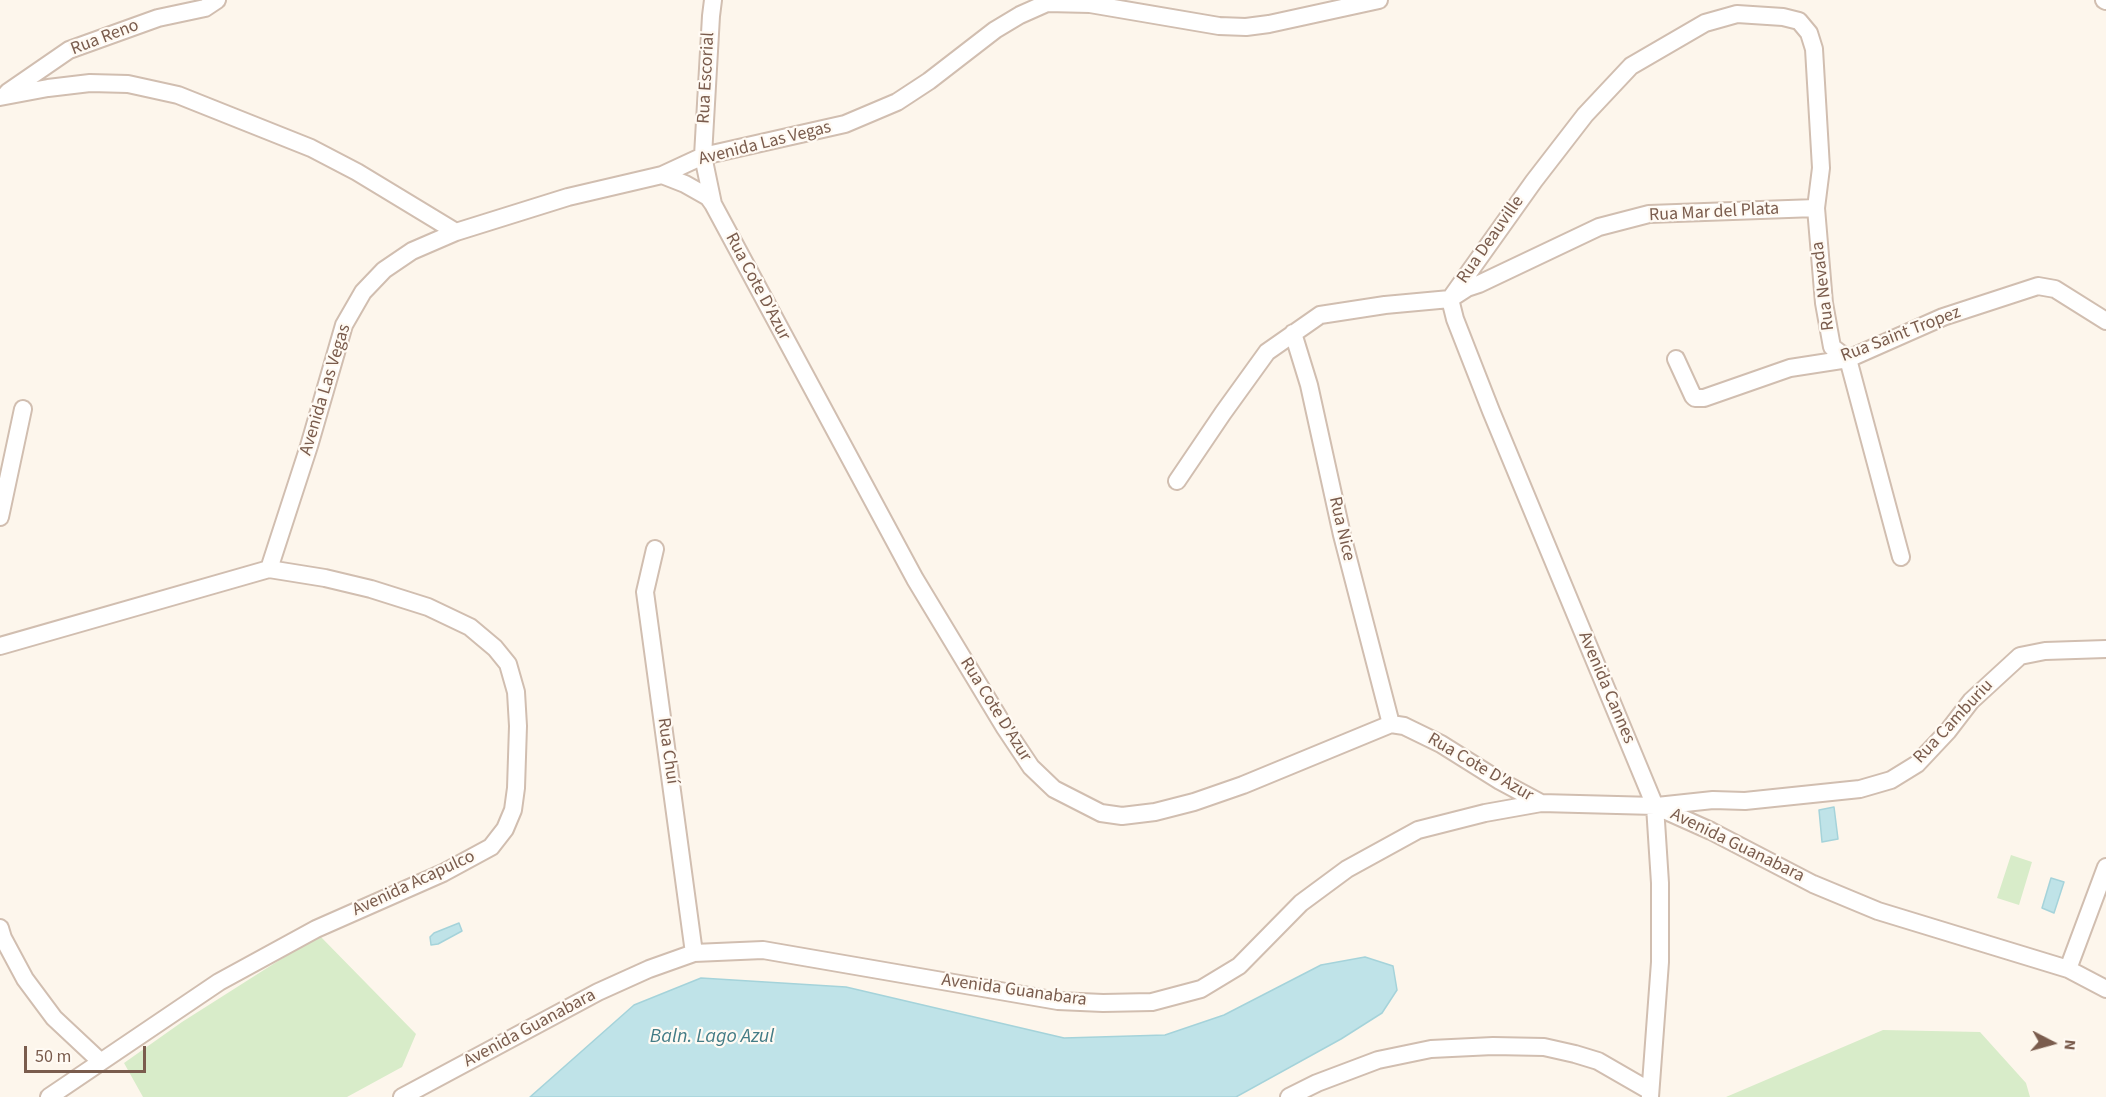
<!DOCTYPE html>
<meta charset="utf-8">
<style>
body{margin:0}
#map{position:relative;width:2106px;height:1097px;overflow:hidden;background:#fdf6ec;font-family:"Source Sans 3",sans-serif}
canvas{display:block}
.north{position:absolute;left:2022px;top:1013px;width:60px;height:60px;-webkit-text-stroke:4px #fffaf3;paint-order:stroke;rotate:96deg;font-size:16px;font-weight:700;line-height:24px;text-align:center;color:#7a5c4d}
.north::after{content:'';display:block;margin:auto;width:21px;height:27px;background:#7a5c4d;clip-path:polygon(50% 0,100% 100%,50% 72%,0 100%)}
.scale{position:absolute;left:24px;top:1046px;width:122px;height:27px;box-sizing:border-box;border:3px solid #7a5c4d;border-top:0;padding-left:8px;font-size:18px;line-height:21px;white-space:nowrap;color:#7a5c4d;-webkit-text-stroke:4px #fffaf3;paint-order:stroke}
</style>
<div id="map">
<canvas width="2106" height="1097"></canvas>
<div class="north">N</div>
<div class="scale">50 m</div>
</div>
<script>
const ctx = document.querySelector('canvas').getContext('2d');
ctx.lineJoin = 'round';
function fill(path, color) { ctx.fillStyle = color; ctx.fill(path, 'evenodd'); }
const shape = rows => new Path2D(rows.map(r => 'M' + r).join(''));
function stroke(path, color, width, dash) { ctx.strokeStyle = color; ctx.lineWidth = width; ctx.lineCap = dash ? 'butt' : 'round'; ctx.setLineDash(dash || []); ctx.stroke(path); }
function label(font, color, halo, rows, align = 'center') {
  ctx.font = font + ' "Source Sans 3",sans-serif'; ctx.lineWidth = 4.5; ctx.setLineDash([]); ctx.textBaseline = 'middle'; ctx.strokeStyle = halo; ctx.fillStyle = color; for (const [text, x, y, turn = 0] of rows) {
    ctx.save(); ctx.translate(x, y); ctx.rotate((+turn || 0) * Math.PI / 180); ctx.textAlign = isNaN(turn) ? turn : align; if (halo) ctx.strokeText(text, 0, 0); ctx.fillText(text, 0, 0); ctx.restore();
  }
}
const green = shape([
 [2011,855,2032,862,2019,905,1997,898],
 [319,935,416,1034,402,1067,347,1097,143,1097,124,1063,182,1022],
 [1883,1030,1980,1032,2026,1083,2030,1097,1726,1097]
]);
const water = shape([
 [1834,807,1838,839,1822,842,1819,810,1834,807],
 [2051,878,2064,882,2054,913,2042,908,2051,878],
 [459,923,462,931,438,944,431,945,430,937,434,933,459,923],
 [1365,957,1393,966,1397,990,1382,1013,1341,1039,1236,1097,530,1097,634,1005,701,978,846,987,1064,1038,1165,1035,1224,1015,1321,965,1365,957]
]);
const minor = shape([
 [713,0,711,16,703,156,713,204,915,579,1005,728,1031,767,1054,789,1101,813,1122,816,1155,812,1194,802,1243,785,1391,724,1404,726,1441,744,1500,781,1541,803],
 [2104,0,2106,1],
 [8,92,69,50,158,18,205,8,217,0],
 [0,97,48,88,90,83,128,84,178,95,311,148,357,172,456,232],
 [662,175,685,184,708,197,713,204],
 [1450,299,1534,181,1585,115,1631,66,1705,23,1737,14,1783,17,1799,21,1809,33,1814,49,1821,168,1816,208,1824,303,1832,347,1848,359,1901,557],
 [1450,299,1455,319,1491,411,1655,806,1660,883,1660,962,1650,1097],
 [1293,333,1309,385,1342,535,1391,724],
 [1676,359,1693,396,1695,398,1704,398,1790,368,1848,359,1943,317,2038,286,2055,289,2106,321],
 [1177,481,1223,413,1267,352,1320,315,1385,305,1450,299,1467,288,1479,284,1599,227,1649,214,1816,208],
 [0,517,23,409],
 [655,549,645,592,694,953],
 [269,569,309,446,344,325,363,292,384,270,412,251,456,232,568,197,662,175,703,156,845,124,897,102,929,81,995,30,1020,15,1047,3,1090,4,1219,26,1246,27,1269,24,1379,0],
 [0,646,269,569,325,578,371,589,428,607,470,627,495,648,508,664,516,692,518,726,516,788,513,810,505,829,491,847,443,873,316,929,219,982,49,1097],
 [1657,806,1713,800,1745,801,1860,789,1891,780,1917,764,1948,731,1971,701,2020,656,2045,651,2106,649],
 [0,928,3,938,25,979,54,1018,101,1062],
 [2068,969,2106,867],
 [402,1097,598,992,649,969,694,953,763,950,1058,1001,1103,1003,1152,1002,1201,989,1239,966,1301,903,1347,869,1418,830,1485,813,1541,803,1655,806,1711,831,1813,884,1878,911,2068,969,2106,989],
 [1289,1097,1317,1083,1378,1060,1431,1049,1493,1046,1544,1047,1575,1054,1598,1061,1650,1091]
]);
const streetNames = [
 ["Rua Reno",105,38,-21],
 ["Rua Escorial",707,78,-87],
 ["Avenida Las Vegas",765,144,-14],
 ["Rua Mar del Plata",1714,213,-3],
 ["Rua Deauville",1491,240,-55],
 ["Rua Nevada",1824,286,-97],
 ["Rua Cote D'Azur",757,287,62],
 ["Rua Saint Tropez",1901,335,-21],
 ["Avenida Las Vegas",326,390,-73],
 ["Rua Nice",1341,529,77],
 ["Avenida Cannes",1606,688,67],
 ["Rua Cote D'Azur",995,710,58],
 ["Rua Camburiu",1954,722,-47],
 ["Rua Chuí",667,751,82],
 ["Rua Cote D'Azur",1480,768,30],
 ["Avenida Guanabara",1737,846,26],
 ["Avenida Acapulco",414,884,-25],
 ["Avenida Guanabara",1014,991,8],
 ["Avenida Guanabara",530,1029,-28]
];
const waterNames = [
 ["Baln. Lago Azul",712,1038]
];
fill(green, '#d8ecc9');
fill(water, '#bfe3e8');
stroke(water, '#a5d3da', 1.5);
stroke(minor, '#d1beb0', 20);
stroke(minor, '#fff', 16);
label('18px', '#7a5c4d', '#fffaf3', streetNames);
label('italic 20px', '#437c86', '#fffaf3', waterNames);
</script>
